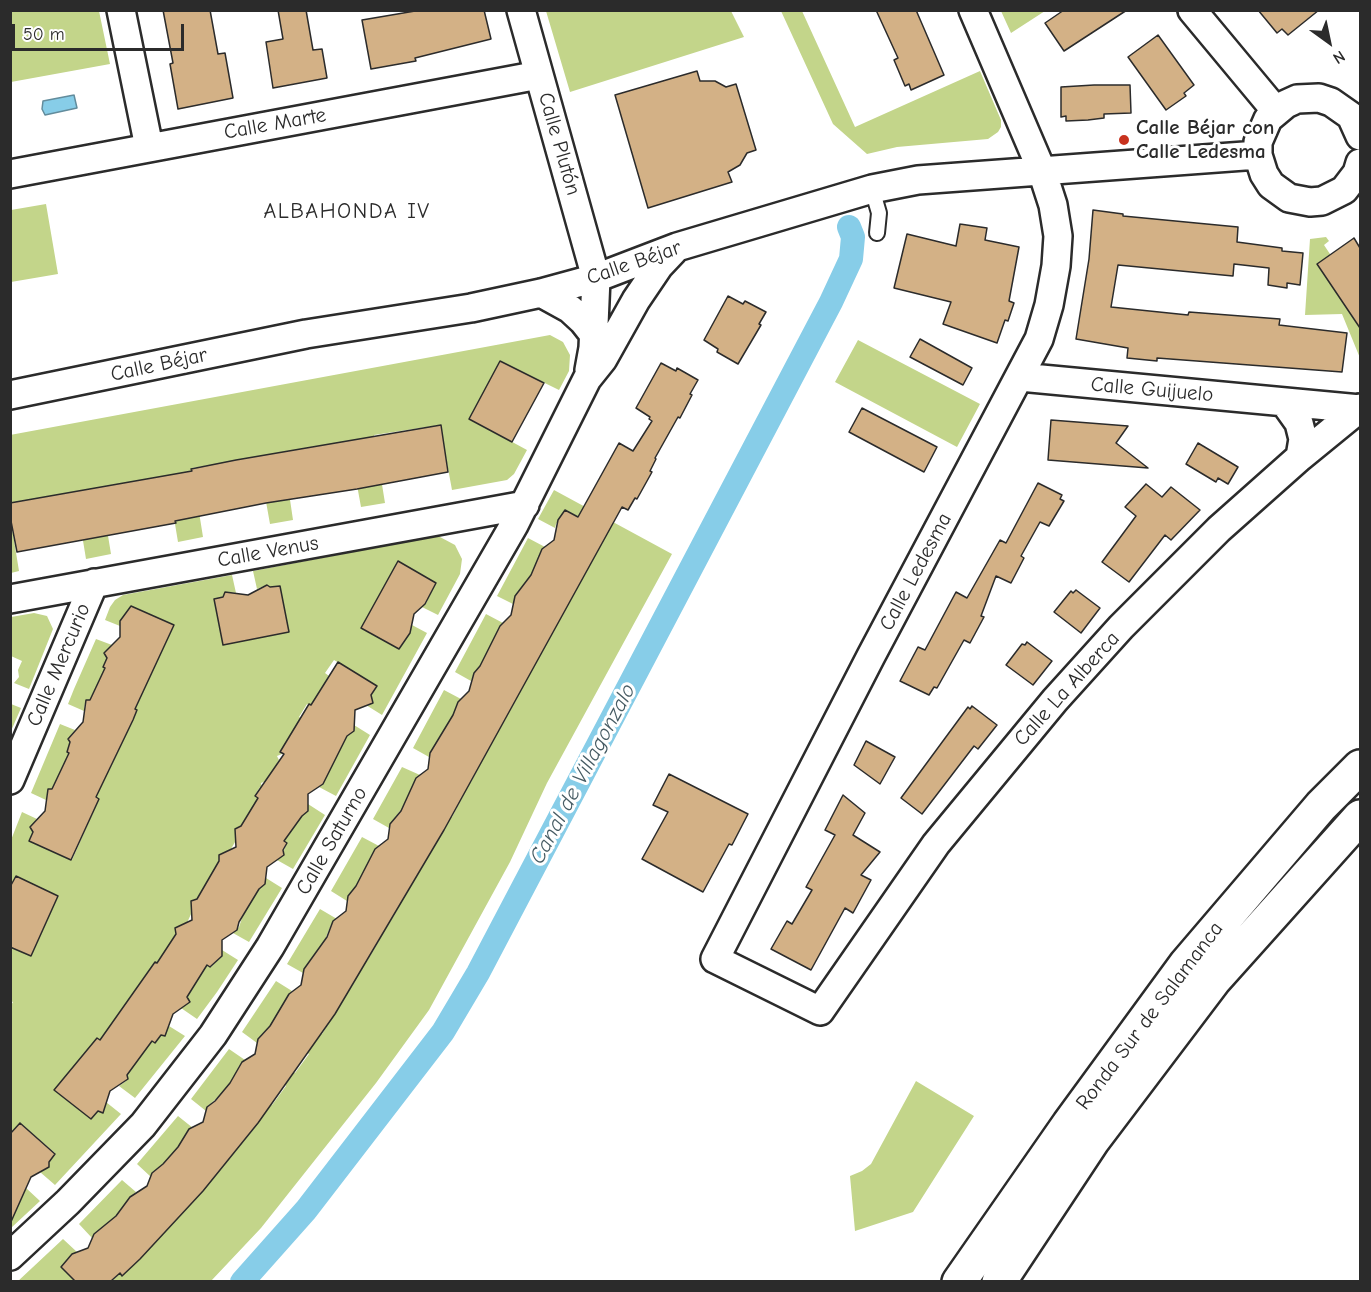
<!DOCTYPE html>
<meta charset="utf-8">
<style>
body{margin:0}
#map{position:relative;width:1371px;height:1292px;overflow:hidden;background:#fff;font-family:"Comic Neue",sans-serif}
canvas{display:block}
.frame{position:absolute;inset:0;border:12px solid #2b2b2b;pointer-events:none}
.north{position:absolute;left:1299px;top:12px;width:60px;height:60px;-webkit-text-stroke:4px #fff;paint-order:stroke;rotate:147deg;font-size:16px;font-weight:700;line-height:24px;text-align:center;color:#2b2b2b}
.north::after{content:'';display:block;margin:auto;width:21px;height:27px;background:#2b2b2b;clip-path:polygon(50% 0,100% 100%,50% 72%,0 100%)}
.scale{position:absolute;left:12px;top:24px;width:172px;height:27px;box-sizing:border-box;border:3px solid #2b2b2b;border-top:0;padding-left:8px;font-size:18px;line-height:21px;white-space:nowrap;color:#2b2b2b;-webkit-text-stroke:4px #fff;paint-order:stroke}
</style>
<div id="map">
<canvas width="1371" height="1292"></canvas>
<div class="frame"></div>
<div class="north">N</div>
<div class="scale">50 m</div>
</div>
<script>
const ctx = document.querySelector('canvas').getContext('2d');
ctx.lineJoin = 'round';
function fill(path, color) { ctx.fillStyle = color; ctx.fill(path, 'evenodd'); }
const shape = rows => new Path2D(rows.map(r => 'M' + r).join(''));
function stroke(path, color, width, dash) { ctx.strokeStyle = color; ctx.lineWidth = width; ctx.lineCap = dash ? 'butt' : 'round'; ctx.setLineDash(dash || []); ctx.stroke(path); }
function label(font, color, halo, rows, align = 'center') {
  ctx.font = font + ' "Comic Neue",sans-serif'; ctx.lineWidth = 6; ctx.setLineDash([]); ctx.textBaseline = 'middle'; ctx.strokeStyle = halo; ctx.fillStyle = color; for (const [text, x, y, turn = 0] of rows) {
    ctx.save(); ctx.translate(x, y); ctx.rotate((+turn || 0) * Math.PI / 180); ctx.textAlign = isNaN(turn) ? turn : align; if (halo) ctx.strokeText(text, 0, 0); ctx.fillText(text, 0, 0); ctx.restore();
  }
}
const green = shape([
 [11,10,99,11,110,64,11,82],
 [546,11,731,11,744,37,570,92],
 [781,11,802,11,855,127,980,71,1001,120,1001,127,998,132,988,139,897,147,867,154,833,124],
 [1001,11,1045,11,1011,33],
 [46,204,58,274,11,282,11,210],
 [1326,237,1329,241,1324,245,1332,257,1319,267,1340,297,1360,285,1360,318,1356,321,1360,328,1360,358,1342,314,1305,315,1310,239],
 [550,335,563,342,570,355,569,371,559,390,500,361,470,419,527,450,514,474,507,480,452,490,440,425,374,435,385,503,361,507,349,441,283,452,293,520,270,524,258,457,192,468,203,537,178,542,167,476,111,485,100,487,111,554,86,559,75,492,11,503,10,435],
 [858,340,980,404,957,447,835,382],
 [554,490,672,554,547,783,510,862,429,1010,376,1083,261,1228,211,1281,111,1282,120,1273,122,1275,140,1259,102,1230,97,1231,92,1238,79,1224,122,1180,136,1192,130,1197,128,1202,157,1240,184,1211,200,1194,160,1167,152,1173,151,1177,137,1164,178,1116,193,1128,186,1133,185,1138,217,1174,256,1126,220,1095,207,1107,206,1111,191,1099,229,1049,245,1060,239,1066,234,1078,272,1105,286,1086,284,1083,292,1071,295,1073,309,1054,270,1026,261,1035,257,1043,242,1032,276,981,292,991,287,997,282,1010,322,1034,355,981,315,956,303,973,287,964,320,909,337,919,331,925,326,937,367,961,379,941,377,939,384,926,387,927,399,907,354,889,348,896,347,901,331,891,362,837,379,846,373,852,372,858,409,889,441,835,400,811,390,824,389,828,373,819,402,767,420,775,414,782,410,794,452,817,463,796,461,794,471,782,482,761,436,746,430,753,429,757,413,748,444,690,461,699,456,706,455,711,493,740,505,720,524,685,482,663,474,673,471,681,455,672,486,614,503,623,498,629,497,634,535,664,515,596,513,604,497,596,528,538,545,547,540,553,539,558,577,588,607,533,566,510,556,524,555,528,538,519],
 [10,516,19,571,11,573,10,573],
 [432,537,440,537,455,545,462,559,460,574,438,615,422,607,427,602,428,596,398,562,410,633,412,625,427,633,382,715,366,705,371,701,371,695,377,686,334,660,325,673,329,676,311,706,307,704,299,717,342,743,348,734,352,732,354,725,370,735,336,796,319,787,323,784,325,776,280,752,282,754,277,756,279,760,277,763,280,765,266,781,261,783,262,788,260,787,255,795,297,821,306,812,308,804,325,815,293,869,277,860,281,857,287,843,246,817,241,826,235,829,235,835,238,837,228,854,225,852,219,855,260,888,264,885,266,878,282,888,249,942,233,933,239,927,243,915,202,890,186,925,176,928,176,934,170,943,211,967,220,958,222,950,238,960,217,992,197,1019,181,1008,187,1003,187,997,193,988,155,962,117,1017,155,1043,161,1035,166,1033,169,1026,185,1036,135,1098,119,1086,126,1081,127,1075,133,1067,97,1038,55,1090,91,1119,98,1111,103,1110,106,1102,121,1114,55,1185,40,1172,47,1168,49,1161,55,1153,20,1123,11,1134,10,1007,13,1002,10,1001,11,947,31,956,58,896,16,877,11,885,11,840,22,812,37,819,33,824,33,831,29,841,72,860,99,799,57,780,52,789,48,792,46,800,31,793,60,724,75,730,70,736,71,743,67,752,109,771,137,710,94,691,90,700,85,703,84,711,68,704,74,689,96,639,112,645,107,651,107,658,103,667,173,625,131,606,127,615,122,618,120,626,105,620,110,607,115,600,123,595,232,575,236,593,229,592,223,597,214,600,223,645,269,587,264,586,257,589,253,571],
 [34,613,47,616,53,629,29,689,14,683,19,677,18,670,22,661,11,656,11,617],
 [11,704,21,708,11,731],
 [916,1081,974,1116,913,1212,855,1231,850,1176,862,1171,871,1164],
 [26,1188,40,1201,11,1228,11,1204,23,1195],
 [63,1239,77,1252,69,1257,61,1267,75,1281,17,1282]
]);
const water = shape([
 [74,95,77,108,45,115,42,109,43,101,74,95]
]);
const canal = shape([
 [242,1282,306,1210,443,1032,478,973,831,302,851,259,853,237,849,227]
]);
const building = shape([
 [163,10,210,10,218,54,225,53,233,98,178,109,170,64,173,63,163,10],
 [278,10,306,10,313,50,322,49,327,78,273,88,266,42,283,39,278,10],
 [421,10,484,10,491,39,415,58,416,61,371,69,362,20,421,10],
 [876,10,916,10,944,75,911,90,909,84,905,86,894,60,898,58,876,10],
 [1064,10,1127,10,1064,51,1045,23,1064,10],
 [1258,10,1319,10,1288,35,1282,29,1277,33,1258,10],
 [1158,35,1194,85,1184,93,1186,96,1166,110,1128,57,1158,35],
 [697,71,700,81,715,81,726,87,736,84,756,150,747,153,740,165,728,172,732,182,648,208,615,95,697,71],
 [1094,85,1130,85,1131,113,1104,114,1104,118,1088,120,1066,121,1066,116,1061,117,1061,87,1094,85],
 [1093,210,1123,214,1123,216,1238,227,1237,242,1282,248,1282,251,1303,253,1300,285,1287,283,1287,288,1268,285,1269,268,1234,264,1233,276,1118,265,1111,307,1188,315,1189,312,1280,319,1279,325,1347,333,1342,372,1157,358,1157,361,1127,358,1128,348,1076,339,1089,259,1093,210],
 [960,224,987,228,985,240,1019,247,1009,301,1014,303,1008,321,1005,320,997,343,943,324,951,302,894,288,907,234,956,246,960,224],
 [1354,238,1360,248,1360,328,1317,264,1354,238],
 [728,296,743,304,745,301,766,312,759,324,761,325,738,364,717,352,718,349,704,340,728,296],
 [920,339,972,368,963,385,910,357,920,339],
 [500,361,544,383,512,442,469,419,500,361],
 [661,363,676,371,677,368,698,380,690,394,692,395,680,418,678,417,655,458,656,459,650,471,652,472,637,499,635,498,628,510,622,507,444,830,335,1014,258,1123,203,1191,140,1259,122,1276,120,1273,111,1281,75,1281,61,1267,72,1254,88,1248,94,1234,116,1216,130,1197,147,1186,152,1173,163,1164,178,1147,189,1129,203,1122,207,1107,215,1101,230,1083,242,1062,255,1054,258,1039,270,1026,289,994,301,985,304,969,327,937,333,921,346,911,348,896,356,886,375,849,388,839,390,824,401,811,416,778,428,769,430,753,453,715,458,702,469,691,474,673,480,666,500,626,511,615,515,596,531,575,542,549,554,540,558,520,565,510,578,517,619,443,633,451,652,421,649,419,650,417,636,408,661,363],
 [862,408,937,447,924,472,849,432,862,408],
 [1051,420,1128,426,1116,443,1148,468,1048,460,1051,420],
 [441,425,448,472,357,489,266,503,175,521,176,523,17,552,10,516,10,503,192,471,191,469,236,460,441,425],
 [1198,443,1238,467,1228,484,1218,478,1216,482,1186,464,1198,443],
 [1038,483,1062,495,1060,499,1064,501,1049,526,1040,522,1021,556,1024,558,1011,583,996,576,981,616,984,617,970,643,964,640,937,688,934,687,929,695,900,681,918,647,925,650,956,592,967,598,1000,540,1006,543,1038,483],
 [1146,484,1162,497,1171,487,1200,510,1171,540,1165,535,1129,582,1102,562,1136,516,1125,507,1146,484],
 [398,561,436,583,425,604,414,614,410,633,399,649,361,628,398,561],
 [267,585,270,587,280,586,289,632,223,645,214,599,223,597,225,592,248,595,267,585],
 [1076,590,1100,608,1081,633,1054,612,1071,591,1073,593,1076,590],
 [131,606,174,625,135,709,137,710,133,720,96,797,99,799,71,860,29,841,33,832,30,827,45,811,48,789,52,789,69,753,67,752,70,742,68,739,83,722,86,700,90,700,105,668,103,667,107,658,104,653,120,637,120,621,131,606],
 [1027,642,1052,661,1033,685,1006,665,1022,644,1025,645,1027,642],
 [338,662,377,686,371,695,373,703,355,710,354,731,347,736,323,784,308,794,308,811,302,816,284,841,287,843,283,850,284,855,267,867,265,884,259,889,239,922,237,930,222,940,222,956,210,967,207,965,187,997,190,1002,173,1014,165,1036,161,1035,155,1043,152,1041,127,1075,128,1079,110,1091,103,1113,98,1111,91,1119,54,1090,97,1038,100,1040,155,962,157,963,176,934,175,928,192,920,191,901,197,899,219,861,219,855,236,847,235,829,241,826,258,798,255,796,284,754,280,752,309,704,311,705,338,662],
 [972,706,997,725,978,749,974,746,922,814,901,798,968,707,970,709,972,706],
 [866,741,895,757,880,784,854,765,866,741],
 [669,774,748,814,732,845,729,844,703,892,642,859,668,812,653,805,669,774],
 [843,795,865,813,853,835,880,852,861,875,871,880,853,913,845,908,811,970,771,949,787,921,792,924,812,890,806,887,835,835,825,830,843,795],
 [16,876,58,896,31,956,10,947,10,887,16,876],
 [20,1123,55,1154,49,1162,49,1167,31,1177,10,1224,10,1134,20,1123]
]);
const service = shape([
 [872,189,879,213,877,233]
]);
const minor = shape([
 [121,10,149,147],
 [521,10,596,278,593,348,589,370],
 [973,10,1042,171,1053,205,1058,236,1056,266,1049,305,1039,339,871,656,715,959,820,1011,936,844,1055,700,1121,627,1219,529,1300,457,1360,408],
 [1192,10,1276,111],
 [1360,136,1351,116,1331,102,1319,98,1297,99,1286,104,1268,119,1258,142,1258,155,1264,174,1271,185,1289,198,1310,202,1322,201,1344,190,1357,173,1360,163],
 [10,174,539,75],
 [541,293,570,309,583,321,594,335],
 [1020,377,1360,409],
 [10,395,306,334,471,308,541,293,596,278,677,247,872,189,918,180,1258,155],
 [1284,402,1299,423,1303,439,1300,457],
 [10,599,525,505],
 [10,780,94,583],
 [10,1256,68,1202,143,1125,213,1035,270,947,514,525,587,379,603,359,636,300,659,266,676,248]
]);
const trunk = shape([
 [959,1282,1069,1124,1186,964,1321,806,1360,767],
 [999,1282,1093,1140,1214,980,1360,817]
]);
const markers = [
 [1124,140,6,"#c8321e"]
];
const streetNames = [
 ["Calle Marte",275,124,-10],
 ["Calle Plutón",559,144,74],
 ["Calle Béjar",634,263,-19],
 ["Calle Béjar",159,365,-12],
 ["Calle Guijuelo",1152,390,5],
 ["Calle Venus",268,552,-10],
 ["Calle Ledesma",916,572,-62],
 ["Calle Mercurio",59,665,-67],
 ["Calle La Alberca",1067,689,-48],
 ["Calle Saturno",332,841,-60],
 ["Ronda Sur de Salamanca",1150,1016,-53]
];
const poiNames = [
 ["Calle Béjar con",1136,128],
 ["Calle Ledesma",1136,152]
];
const neighbourhoodNames = [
 ["ALBAHONDA IV",347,212]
];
const waterNames = [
 ["Canal de Villagonzalo",583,774,-62]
];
fill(green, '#c3d58a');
fill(water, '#87cde8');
stroke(water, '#628c9c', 1.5);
stroke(canal, '#87cde8', 24);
fill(building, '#d3b186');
stroke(building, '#2b2b2b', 1.5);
stroke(service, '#2b2b2b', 18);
stroke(minor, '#2b2b2b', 32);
stroke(trunk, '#2b2b2b', 38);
stroke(service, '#fff', 14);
stroke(minor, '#fff', 27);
stroke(trunk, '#fff', 33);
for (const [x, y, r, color] of markers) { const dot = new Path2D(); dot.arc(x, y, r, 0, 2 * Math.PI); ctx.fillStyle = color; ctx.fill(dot); stroke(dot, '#fff', 2); }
label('21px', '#2b2b2b', '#fff', streetNames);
label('bold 21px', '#2b2b2b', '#fff', poiNames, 'left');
ctx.letterSpacing = '1.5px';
label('22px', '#2b2b2b', '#fff', neighbourhoodNames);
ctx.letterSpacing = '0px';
label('italic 22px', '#475c64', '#fff', waterNames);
</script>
